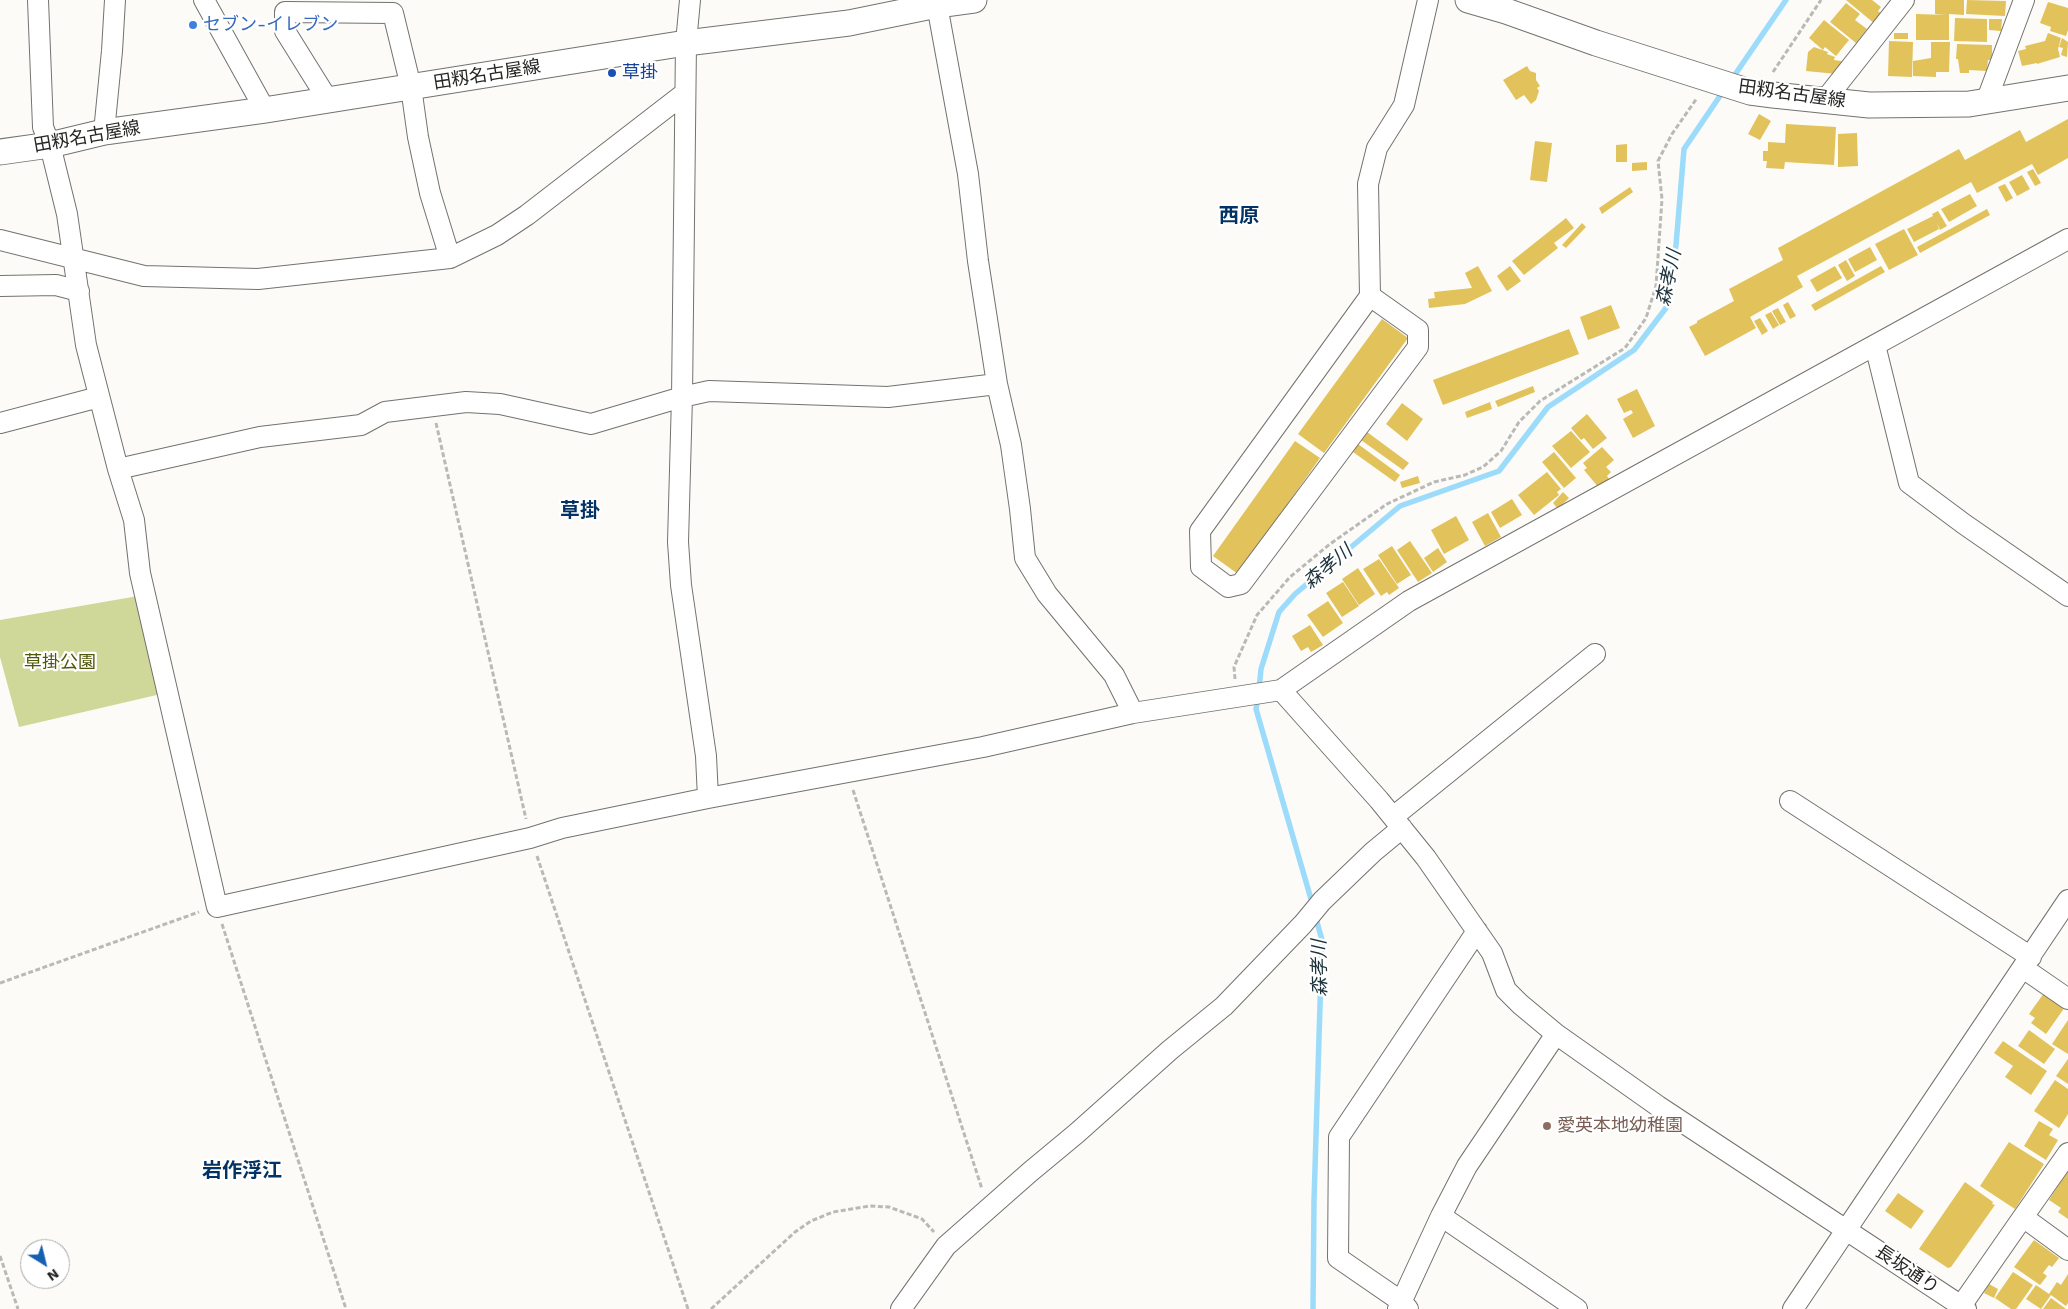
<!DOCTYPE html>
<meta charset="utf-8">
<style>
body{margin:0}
#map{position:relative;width:2068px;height:1309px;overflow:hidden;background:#fcfbf8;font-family:"Work Sans",sans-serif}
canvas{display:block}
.north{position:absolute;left:20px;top:1239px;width:50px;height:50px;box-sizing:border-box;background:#fff;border:1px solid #a8a8a7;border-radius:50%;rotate:144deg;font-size:14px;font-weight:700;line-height:20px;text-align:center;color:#262624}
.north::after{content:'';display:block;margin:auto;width:18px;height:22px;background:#1760b0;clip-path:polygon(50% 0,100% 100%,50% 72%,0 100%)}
</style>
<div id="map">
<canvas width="2068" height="1309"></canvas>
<div class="north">N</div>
</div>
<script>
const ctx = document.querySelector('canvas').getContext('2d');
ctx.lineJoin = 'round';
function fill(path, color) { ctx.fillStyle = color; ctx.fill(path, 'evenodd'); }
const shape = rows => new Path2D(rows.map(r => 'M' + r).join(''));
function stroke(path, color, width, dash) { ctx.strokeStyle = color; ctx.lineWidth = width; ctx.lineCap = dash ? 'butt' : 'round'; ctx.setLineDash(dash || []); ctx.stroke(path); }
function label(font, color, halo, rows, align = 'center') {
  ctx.font = font + ' "Work Sans","Noto Sans JP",sans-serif'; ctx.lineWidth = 4.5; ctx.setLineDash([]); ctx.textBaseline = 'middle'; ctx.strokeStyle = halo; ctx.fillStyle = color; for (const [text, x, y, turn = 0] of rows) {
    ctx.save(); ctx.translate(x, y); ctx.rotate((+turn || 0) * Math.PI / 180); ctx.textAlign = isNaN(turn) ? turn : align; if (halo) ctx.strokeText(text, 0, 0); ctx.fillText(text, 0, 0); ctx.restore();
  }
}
const green = shape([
 [138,596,161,694,19,727,0,657,0,620]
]);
const stream = shape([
 [1732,79,1786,0],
 [1259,689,1261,669,1279,612,1295,594,1400,506,1499,471,1548,407,1634,350,1666,308,1676,245,1684,149,1724,90],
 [1258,698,1256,709,1313,906],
 [1313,1309,1314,1201,1322,940,1315,915]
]);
const building = shape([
 [1846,0,1872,0,1881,7,1878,11,1882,14,1875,24],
 [1935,0,1964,0,1964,15,1949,14,1949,40,1916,40,1916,14,1946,15,1935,14],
 [1967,0,2006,1,2005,16,1966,14],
 [2048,2,2068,8,2068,30,2066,36,2050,31,2051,27,2040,23],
 [1846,3,1860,14,1855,20,1867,29,1856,43,1830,22],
 [1955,18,1987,19,1987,42,1954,41],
 [1989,19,2002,19,2001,31,1989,30],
 [1824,20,1849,40,1836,56,1825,47,1823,50,1809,38],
 [1894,33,1908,33,1908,39,1894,39],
 [2048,33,2061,38,2058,49,2060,57,2037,64,2037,63,2022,66,2018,51,2026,49,2025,46,2045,41],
 [2062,38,2068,42,2067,57,2061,55,2063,48,2059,47],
 [1889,41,1913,42,1912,77,1888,76],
 [1931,42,1950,42,1949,72,1936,72,1936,77,1913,76,1913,61,1931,58],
 [1957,44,1992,45,1992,60,1988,60,1987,71,1969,70,1969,73,1960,73,1958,59,1956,59],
 [1814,47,1828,52,1827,54,1835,57,1834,60,1848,62,1837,74,1806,71,1808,52],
 [1527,66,1530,71,1536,73,1536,80,1540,86,1537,88,1539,91,1536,100,1531,104,1524,95,1516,100,1503,80],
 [1759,114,1771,121,1760,140,1748,134],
 [2068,119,2068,158,2038,175,2032,164,1977,193,1971,182,1797,276,1803,287,1750,317,1756,328,1705,356,1689,327,1697,323,1697,321,1734,301,1729,289,1783,260,1778,248,1959,149,1965,160,2020,130,2026,142],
 [1786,124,1836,127,1834,165,1785,162,1784,169,1766,168,1767,161,1763,161,1763,151,1768,151,1768,142,1785,143],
 [1857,133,1858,166,1838,167,1838,134],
 [1535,141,1552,143,1547,182,1530,180],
 [1627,144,1627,162,1616,162,1616,145],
 [1647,162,1647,170,1632,171,1632,163],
 [2033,169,2041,183,2035,186,2027,172],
 [2022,175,2030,189,2017,196,2009,182],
 [2005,184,2013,198,2006,202,1998,187],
 [1630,187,1633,192,1602,214,1599,208],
 [1970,194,1977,206,1949,222,1941,209],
 [1987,209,1990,215,1920,253,1917,247],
 [1938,211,1947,226,1940,230,1937,223,1939,229,1914,242,1907,229,1933,216,1932,214],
 [1566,218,1574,228,1554,243,1558,248,1524,275,1512,261],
 [1582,223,1586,227,1566,248,1562,245],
 [1904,229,1918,255,1889,270,1875,244],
 [1870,247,1877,260,1855,272,1848,259],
 [1846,260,1855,276,1847,281,1838,265],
 [1478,266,1492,291,1465,304,1429,308,1428,299,1435,298,1434,292,1472,288,1465,273],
 [1510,266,1521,281,1507,291,1497,276],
 [1835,266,1842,278,1817,292,1810,280],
 [1881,266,1885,272,1815,311,1811,305],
 [1788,302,1796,316,1790,319,1783,305],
 [1611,305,1620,328,1588,340,1580,317],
 [1778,308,1786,322,1780,325,1772,311],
 [1771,312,1779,325,1773,329,1765,315],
 [1760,318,1768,331,1762,335,1754,321],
 [1382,319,1408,338,1324,453,1298,434],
 [1569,329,1579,354,1443,405,1433,380],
 [1533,386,1535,392,1498,407,1495,401],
 [1637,389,1655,426,1633,438,1623,419,1633,413,1631,410,1624,413,1617,399],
 [1490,402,1492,409,1467,418,1465,412],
 [1402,403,1423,419,1407,441,1386,424],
 [1587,414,1607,438,1593,449,1584,438,1581,440,1571,428],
 [1571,431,1590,452,1571,468,1552,446],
 [1367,432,1409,463,1403,470,1361,440],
 [1295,441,1320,458,1238,574,1213,556],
 [1358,444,1400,475,1395,482,1353,452],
 [1602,447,1614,460,1606,467,1611,472,1607,476,1609,479,1599,488,1584,470,1587,468,1583,463],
 [1554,452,1576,478,1564,488,1542,462],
 [1547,472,1561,489,1557,492,1559,495,1534,515,1518,495],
 [1418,476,1420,483,1402,488,1400,482],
 [1563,492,1569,498,1558,509,1553,503],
 [1512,499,1522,515,1500,528,1491,512],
 [1488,513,1501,537,1485,546,1472,522],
 [1456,516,1469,540,1444,554,1431,530],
 [1410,541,1432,573,1418,582,1397,550],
 [1392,546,1411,575,1397,584,1378,555],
 [1438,548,1447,562,1433,572,1424,558],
 [1379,559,1399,588,1389,595,1387,592,1381,596,1363,569],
 [1358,568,1375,594,1359,605,1342,579],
 [1343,582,1359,606,1342,617,1326,593],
 [1328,601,1343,623,1323,637,1307,615],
 [1310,625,1323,645,1311,652,1308,647,1301,651,1292,636],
 [2044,993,2065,1007,2046,1034,2031,1023,2035,1018,2029,1014],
 [2068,1020,2068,1054,2052,1044],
 [2029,1030,2055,1049,2044,1064,2018,1046],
 [2003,1041,2047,1071,2031,1095,2005,1077,2013,1066,1994,1053],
 [2068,1059,2068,1084,2056,1076],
 [2055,1080,2068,1089,2068,1114,2059,1128,2034,1111],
 [2039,1121,2053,1129,2049,1135,2058,1140,2046,1160,2024,1146],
 [2009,1142,2044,1164,2015,1209,1980,1186],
 [2068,1170,2068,1219,2058,1212,2061,1208,2049,1200],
 [1965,1182,1993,1202,1992,1204,1995,1205,1951,1267,1948,1268,1919,1249],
 [1898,1193,1924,1211,1911,1229,1885,1211],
 [2034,1240,2059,1258,2052,1267,2049,1265,2043,1273,2047,1276,2040,1285,2014,1267],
 [2013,1272,2033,1285,2016,1309,2011,1309,1995,1298],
 [2068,1274,2068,1303,2066,1306,2051,1295,2041,1309,2026,1299,2036,1285,2049,1294,2057,1282,2061,1285],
 [1989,1284,1998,1289,1994,1298,1984,1293],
 [2051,1298,2066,1309,2043,1309]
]);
const path = shape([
 [1773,72,1821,0],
 [436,423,526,819],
 [1235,679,1234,667,1257,615,1290,577,1330,544,1387,504,1434,482,1465,475,1483,467,1501,451,1519,422,1540,401,1625,348,1646,318,1656,286,1662,199,1658,161,1672,134,1697,98],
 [853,790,982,1189],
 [537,856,688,1309],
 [222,924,346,1309],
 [0,983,199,912],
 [0,1256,18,1309],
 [711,1309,795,1232,811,1221,833,1212,870,1206,889,1207,922,1219,934,1232]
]);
const minor = shape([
 [38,0,43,127,50,145,67,214,86,345,118,469,134,520,140,573,217,907,530,838,562,828,708,798,983,747,1133,713,1281,690,1379,800,1426,858,1492,953,1506,990,1520,1004,1556,1034,1658,1106,1966,1309],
 [204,0,265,110],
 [690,0,686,43,682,397,678,542,681,585,706,756,708,798],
 [937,5,968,174,978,261,997,384,1011,445,1020,509,1025,558,1047,594,1114,675,1133,713],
 [328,100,285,31,285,12,393,13,411,87,418,137,430,193,450,258],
 [1825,100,1904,0],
 [1986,102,2024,0],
 [104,132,112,51,115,0],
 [0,240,144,276,258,279,450,258,497,235,527,215,685,93],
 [0,286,56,285,79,291],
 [1370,296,1418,330,1418,347,1241,584,1228,587,1201,567,1200,531,1370,296,1368,184,1377,148,1404,105,1428,0],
 [1875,345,1909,483,1964,524,2068,596],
 [0,423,99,397],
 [118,469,260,437,361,425,385,412,466,402,500,404,591,424,682,397,709,391,888,397,997,384],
 [1281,690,1409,601,2068,239],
 [1790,801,2031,957],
 [1393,817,1595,654],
 [2023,968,2068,999],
 [1441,1216,1577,1309],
 [2023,1217,2068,1153],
 [1961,1306,2023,1217,2068,1250],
 [901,1309,946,1246,1030,1172,1077,1133,1170,1050,1224,1006,1303,924,1322,901,1373,852,1402,828],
 [1398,1309,1441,1216,1467,1166,1556,1034],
 [1408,1309,1402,1302,1338,1258,1339,1137,1477,931],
 [1793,1309,2068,900]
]);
const major = shape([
 [1468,0,1506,11,1596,43,1750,92,1773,95,1869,105,1969,104,2068,88],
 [0,152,50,145,104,132,265,110,686,43,849,23,937,5,974,0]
]);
const markers = [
 [193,25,5,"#3f7fe0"],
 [612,73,5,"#1a4fb4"],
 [1547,1126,5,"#8d6e63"]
];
const shopNames = [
 ["セブン-イレブン",203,25]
];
const transitNames = [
 ["草掛",622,73]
];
const streetNames = [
 ["田籾名古屋線",487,75,-9],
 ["田籾名古屋線",1792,94,8],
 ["田籾名古屋線",87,137,-10],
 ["長坂通り",1907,1270,34]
];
const parkNames = [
 ["草掛公園",60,663]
];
const educationNames = [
 ["愛英本地幼稚園",1557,1126]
];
const waterNames = [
 ["森孝川",1669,278,-78],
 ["森孝川",1328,567,-40],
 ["森孝川",1320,968,-91]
];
const quarterNames = [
 ["西原",1239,216],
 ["草掛",580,511],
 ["岩作浮江",242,1171]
];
fill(green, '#cfd898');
stroke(stream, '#9cdcfa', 5.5);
fill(building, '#e2c25a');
stroke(minor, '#73726f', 22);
stroke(major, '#73726f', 27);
stroke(path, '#b9b9b6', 3, [5, 2.5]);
stroke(minor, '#fff', 20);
stroke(major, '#fff', 25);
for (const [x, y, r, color] of markers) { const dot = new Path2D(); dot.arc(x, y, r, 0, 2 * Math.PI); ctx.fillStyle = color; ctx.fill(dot); stroke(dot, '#fff', 2); }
label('18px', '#366cbe', '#fff', shopNames, 'left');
label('18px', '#164399', '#fff', transitNames, 'left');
label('18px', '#262624', '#fff', streetNames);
label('18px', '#515708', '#fff', parkNames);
label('18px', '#785e54', '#fff', educationNames, 'left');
label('italic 19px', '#1c313a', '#fff', waterNames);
label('bold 20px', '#033365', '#fff', quarterNames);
</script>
